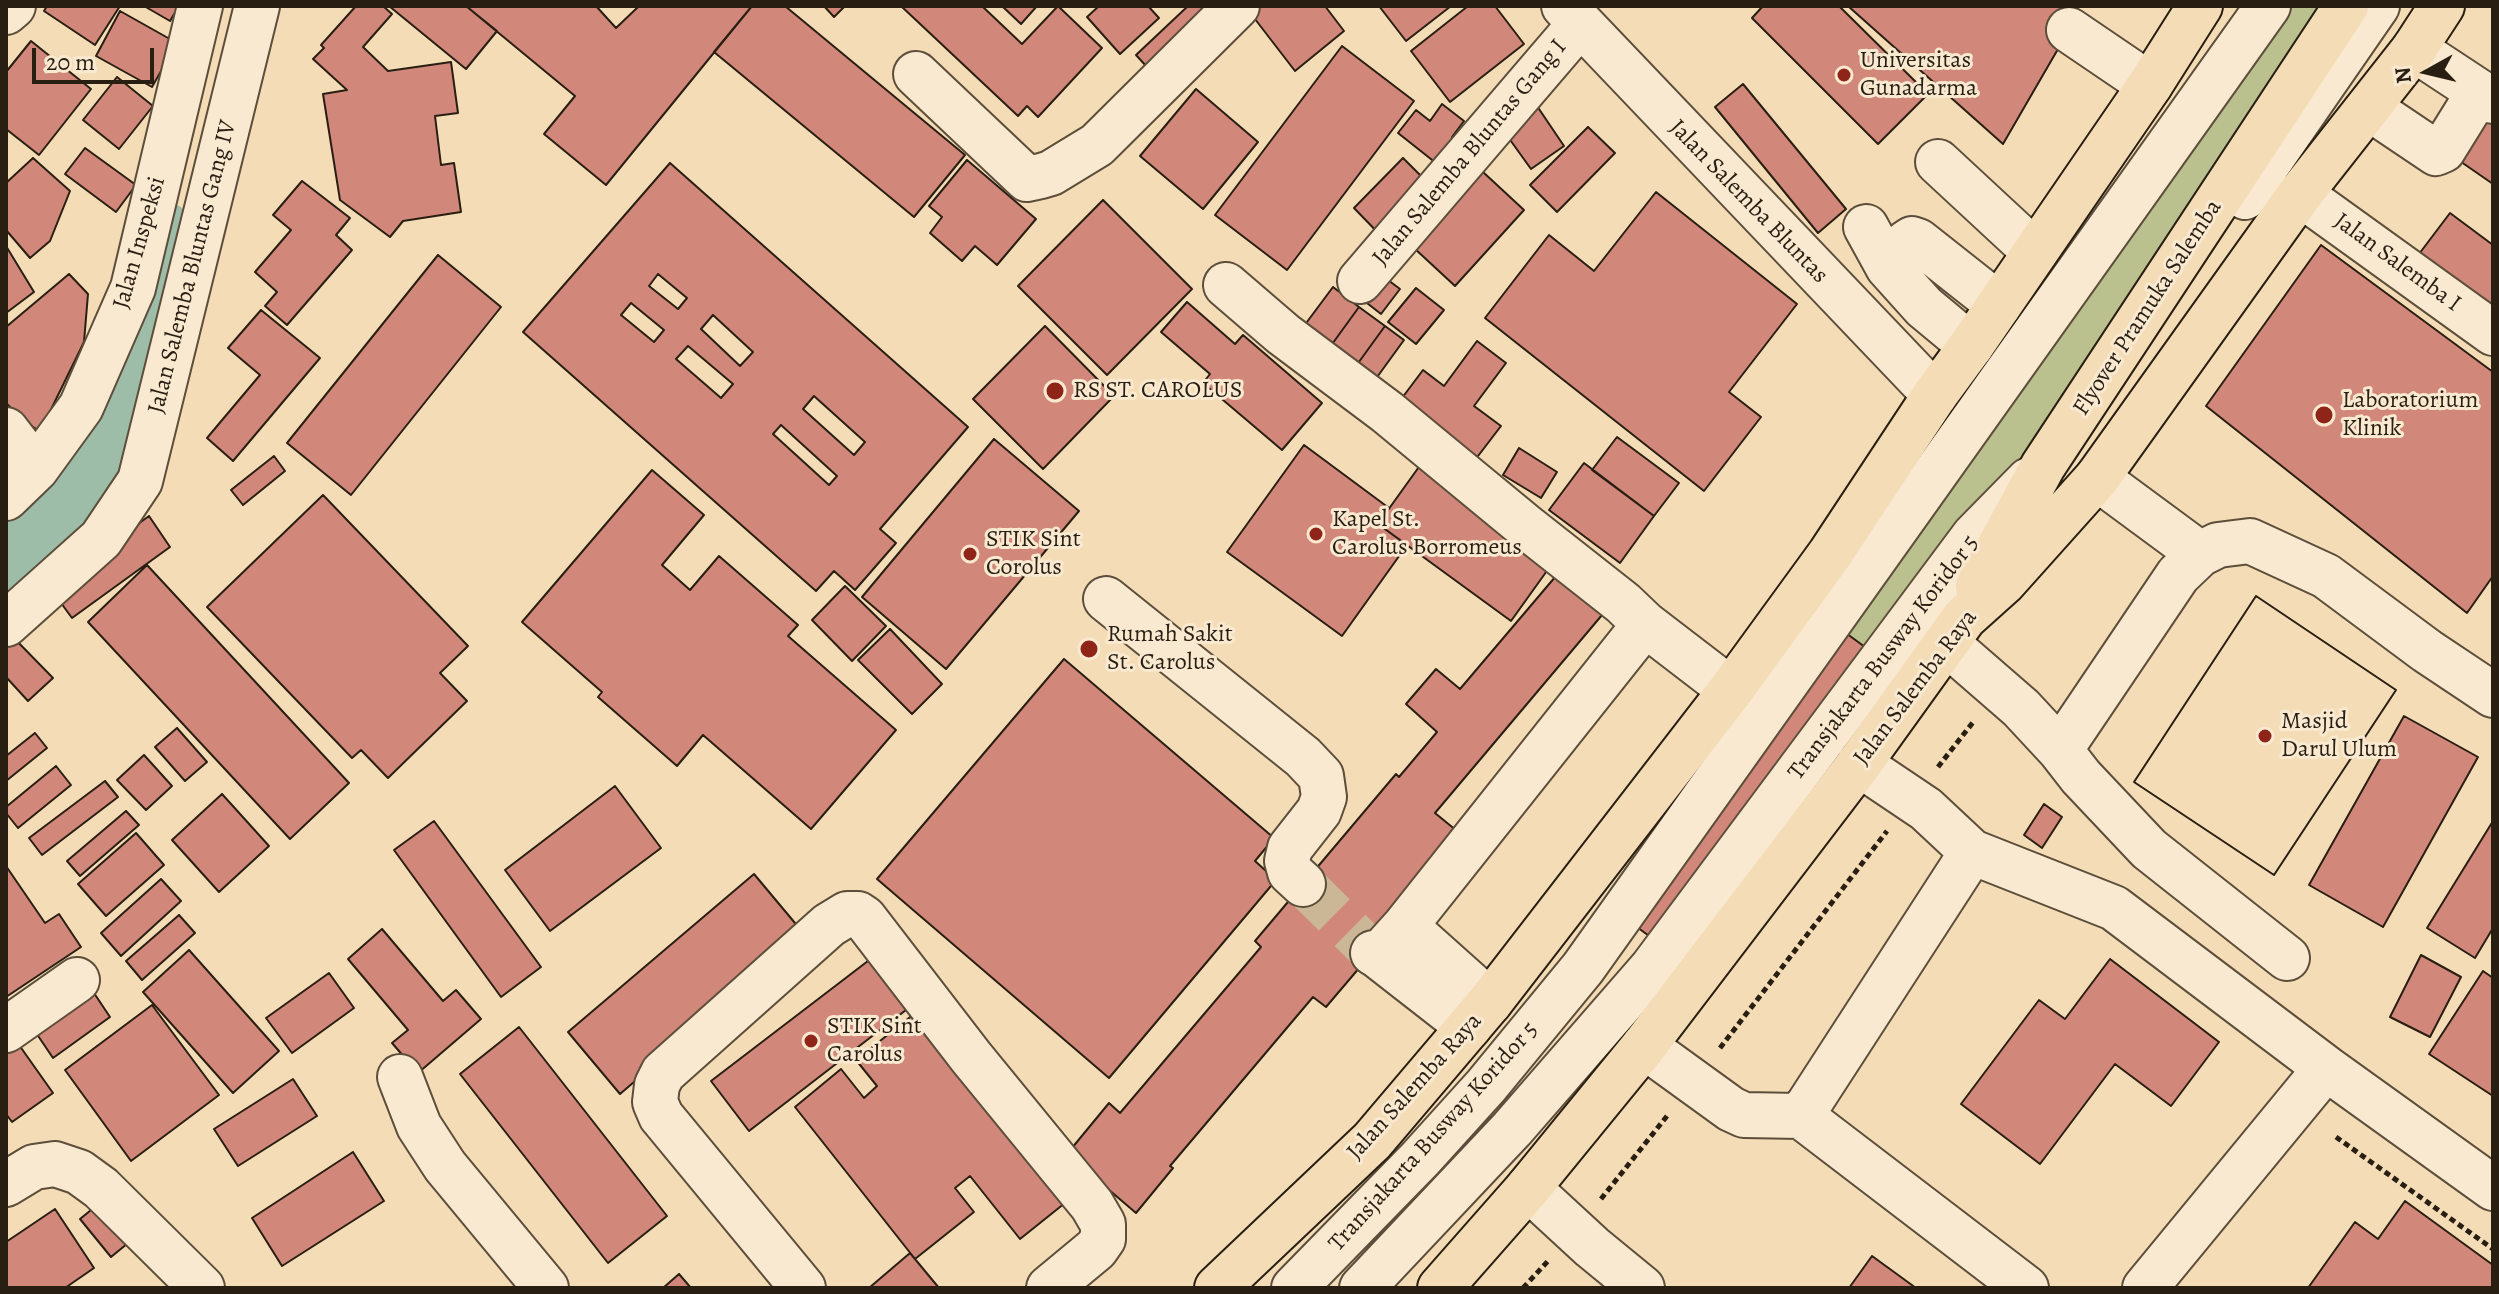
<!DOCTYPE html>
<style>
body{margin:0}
#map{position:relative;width:2499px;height:1294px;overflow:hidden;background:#f4ddb6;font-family:Alegreya,serif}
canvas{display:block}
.frame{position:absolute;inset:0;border:8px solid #291e12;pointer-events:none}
.north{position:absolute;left:2387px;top:32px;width:80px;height:80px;-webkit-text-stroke:6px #f8e9d0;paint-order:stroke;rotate:262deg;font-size:22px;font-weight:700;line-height:32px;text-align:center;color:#291e12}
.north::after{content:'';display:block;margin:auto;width:28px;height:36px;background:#291e12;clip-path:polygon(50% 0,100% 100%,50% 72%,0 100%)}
.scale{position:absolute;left:32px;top:48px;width:122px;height:36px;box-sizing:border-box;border:4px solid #291e12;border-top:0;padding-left:10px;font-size:24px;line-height:28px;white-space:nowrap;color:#291e12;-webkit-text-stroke:6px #f8e9d0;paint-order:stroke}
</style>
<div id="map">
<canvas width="2499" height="1294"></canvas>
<div class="frame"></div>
<div class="north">N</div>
<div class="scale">20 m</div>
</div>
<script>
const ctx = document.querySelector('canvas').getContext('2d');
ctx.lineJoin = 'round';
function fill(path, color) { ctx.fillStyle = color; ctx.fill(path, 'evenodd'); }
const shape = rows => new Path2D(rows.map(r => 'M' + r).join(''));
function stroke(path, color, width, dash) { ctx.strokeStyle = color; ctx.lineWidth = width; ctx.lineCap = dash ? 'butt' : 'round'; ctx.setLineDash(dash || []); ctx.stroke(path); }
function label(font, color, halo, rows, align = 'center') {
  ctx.font = font + ' Alegreya,serif'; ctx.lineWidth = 6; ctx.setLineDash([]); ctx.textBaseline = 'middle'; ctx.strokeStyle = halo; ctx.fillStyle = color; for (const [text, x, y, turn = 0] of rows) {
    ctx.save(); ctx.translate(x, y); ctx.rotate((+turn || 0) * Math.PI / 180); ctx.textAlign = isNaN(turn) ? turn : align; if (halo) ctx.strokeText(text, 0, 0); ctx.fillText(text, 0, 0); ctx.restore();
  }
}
const green = shape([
 [2269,6,2377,6,1882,659,1831,621]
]);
const river = shape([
 [6,571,106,472,159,237]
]);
const building = shape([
 [47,6,120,6,95,45,44,11,47,6],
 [144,6,179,6,170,21,144,6],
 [356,6,383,6,392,14,363,47,388,71,451,62,458,113,435,116,441,165,454,163,461,212,403,221,390,237,340,200,323,94,347,90,313,59,324,48,321,45,356,6],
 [389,6,466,6,497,31,466,69,389,6],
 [466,6,596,6,616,28,639,6,752,6,606,185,544,134,575,96,466,6],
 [752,6,785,6,965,155,914,217,714,52,752,6],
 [824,6,845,6,834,17,824,6],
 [901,6,982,6,1022,44,1058,6,1102,48,1038,117,1027,106,1018,116,901,6],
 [1002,6,1037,6,1021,24,1002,6],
 [1099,6,1148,6,1159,18,1120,54,1087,17,1099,6],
 [1188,6,1225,6,1158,79,1136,55,1188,6],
 [1253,6,1325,6,1344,31,1295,71,1248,10,1253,6],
 [1379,6,1451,6,1406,41,1379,6],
 [1468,6,1495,6,1524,44,1450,102,1411,51,1468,6],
 [1763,6,1839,6,1928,94,1878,144,1752,18,1763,6],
 [1848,6,2066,6,2076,14,2069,30,2003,144,1848,6],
 [120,11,177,43,152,87,96,56,120,11],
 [31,41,91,89,39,155,6,129,6,72,31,41],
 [1342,46,1414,101,1287,270,1215,215,1342,46],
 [117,77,153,106,119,149,83,120,117,77],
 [1743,84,1846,209,1818,233,1715,107,1743,84],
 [1196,89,1258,142,1203,209,1140,156,1196,89],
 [2493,102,2493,184,2454,157,2493,102],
 [1442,104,1464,121,1452,137,1465,147,1446,171,1398,133,1416,110,1430,121,1442,104],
 [1537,106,1564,146,1531,169,1503,130,1537,106],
 [1588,127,1615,153,1557,212,1530,185,1588,127],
 [85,148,136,185,116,212,65,174,85,148],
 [33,158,70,191,50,241,30,258,6,230,6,183,33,158],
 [1403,158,1435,190,1385,240,1354,208,1403,158],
 [967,160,1036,219,997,265,975,246,962,261,930,233,942,217,929,206,967,160],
 [670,163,968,427,880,529,896,543,855,590,834,571,816,591,523,332,670,163],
 [658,274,687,298,678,309,649,286,658,274],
 [631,303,664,330,654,342,621,315,631,303],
 [713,315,753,352,740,366,701,329,713,315],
 [688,346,733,384,721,398,676,359,688,346],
 [814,396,865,442,854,455,803,409,814,396],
 [781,425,837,476,829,485,773,434,781,425],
 [1483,172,1524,210,1455,286,1414,248,1483,172],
 [302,181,350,218,336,235,352,250,287,325,265,306,277,292,255,272,291,230,273,215,302,181],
 [1656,192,1797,304,1729,392,1761,417,1704,491,1485,318,1549,235,1594,271,1656,192],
 [1103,200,1192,289,1107,375,1018,286,1103,200],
 [2450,213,2493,245,2493,309,2419,254,2450,213],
 [2321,245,2493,372,2493,576,2467,613,2206,406,2321,245],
 [6,246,34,292,6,313,6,246],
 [438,255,501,307,351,495,287,443,438,255],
 [1376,271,1400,289,1381,314,1358,296,1376,271],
 [69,274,88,294,84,342,40,432,22,419,6,403,6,327,69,274],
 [1333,287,1359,307,1322,358,1295,338,1333,287],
 [1416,288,1444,310,1416,344,1388,322,1416,288],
 [1187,302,1235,344,1243,335,1322,403,1282,450,1203,383,1210,374,1161,332,1187,302],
 [1359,307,1385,326,1348,377,1322,358,1359,307],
 [261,310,320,358,233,461,207,438,260,375,228,348,261,310],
 [1045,326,1114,396,1043,469,973,399,1045,326],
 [1385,326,1404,340,1367,391,1348,377,1385,326],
 [1477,341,1506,363,1474,406,1501,426,1475,460,1399,402,1423,370,1444,386,1477,341],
 [1617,437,1679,483,1654,516,1592,470,1617,437],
 [994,439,1079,511,946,669,862,597,994,439],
 [1304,445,1389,508,1378,524,1407,545,1342,636,1227,552,1304,445],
 [1519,448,1557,472,1541,498,1503,475,1519,448],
 [274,456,285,471,243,505,231,490,274,456],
 [1584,463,1654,516,1620,563,1549,510,1584,463],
 [1421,464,1554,561,1511,621,1378,524,1421,464],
 [652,470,704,515,662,565,690,590,719,556,798,625,788,636,896,730,811,829,703,735,677,766,598,697,602,692,522,622,652,470],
 [323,495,468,646,440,673,467,701,388,778,361,750,352,758,207,607,323,495],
 [149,516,170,547,72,618,50,588,149,516],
 [1567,563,1613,602,1435,813,1468,840,1326,1007,1313,997,1170,1166,1173,1168,1136,1213,1067,1154,1109,1103,1120,1113,1261,947,1255,941,1396,774,1399,777,1437,732,1406,704,1436,669,1460,689,1567,563],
 [147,565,349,783,290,839,88,622,147,565],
 [845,586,886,626,852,661,812,620,845,586],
 [2256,596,2396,690,2274,875,2134,782,2256,596],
 [2256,596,2396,690,2274,875,2134,782,2256,596],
 [1839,628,1865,647,1656,941,1630,922,1839,628],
 [890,629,942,684,912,714,858,660,890,629],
 [10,634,53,678,28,701,6,677,6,638,10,634],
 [1064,659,1274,838,1255,861,1276,880,1109,1078,877,879,1064,659],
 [2404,716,2478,757,2383,927,2309,885,2404,716],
 [177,728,207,762,185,781,155,747,177,728],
 [35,733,47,748,6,781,6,756,35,733],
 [144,755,172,786,146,810,117,780,144,755],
 [56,766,71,785,18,828,6,813,6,807,56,766],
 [105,781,118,797,42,855,29,838,105,781],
 [615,786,661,848,550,931,505,870,615,786],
 [222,794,269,846,219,892,172,840,222,794],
 [2044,804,2062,817,2042,848,2024,835,2044,804],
 [126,811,139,825,80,876,67,861,126,811],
 [434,821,541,967,501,997,394,850,434,821],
 [2493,821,2493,928,2475,958,2427,928,2493,821],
 [136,833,164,865,106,916,78,884,136,833],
 [6,866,45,923,59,914,81,947,6,997,6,866],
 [754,874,805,935,620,1094,568,1032,754,874],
 [161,879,181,901,121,956,101,933,161,879],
 [179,915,195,933,142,980,126,961,179,915],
 [382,929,443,1001,456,990,481,1019,418,1073,392,1043,408,1030,348,959,382,929],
 [189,950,279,1051,233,1093,143,992,189,950],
 [881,951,919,1000,749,1131,711,1081,881,951],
 [2421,955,2461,977,2430,1037,2390,1017,2421,955],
 [2110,959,2219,1042,2171,1106,2115,1064,2040,1164,1961,1104,2039,1000,2065,1019,2110,959],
 [2483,971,2493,978,2493,1096,2429,1054,2483,971],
 [329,973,354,1008,292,1053,266,1018,329,973],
 [86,981,110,1017,53,1058,28,1021,86,981],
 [152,1005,219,1095,131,1161,65,1070,152,1005],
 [919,1010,1070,1199,1020,1239,970,1176,955,1188,974,1212,915,1259,795,1107,841,1069,864,1098,877,1086,856,1060,919,1010],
 [519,1027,667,1216,608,1263,460,1074,519,1027],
 [12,1035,53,1093,12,1122,6,1114,6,1039,12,1035],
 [293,1079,317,1116,238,1166,214,1129,293,1079],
 [353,1152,384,1201,282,1266,252,1218,353,1152],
 [102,1201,133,1239,111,1257,80,1219,102,1201],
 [2405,1201,2493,1265,2493,1288,2308,1288,2355,1222,2378,1239,2405,1201],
 [55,1209,94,1268,65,1288,6,1288,6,1242,55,1209],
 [910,1253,939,1288,869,1288,910,1253],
 [1872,1256,1916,1288,1849,1288,1872,1256],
 [679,1274,691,1288,663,1288,679,1274]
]);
const minorTunnel = shape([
 [1303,884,1373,953]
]);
const path = shape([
 [1938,767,1974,721],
 [1720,1048,1887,831],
 [2336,1137,2493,1249],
 [1601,1199,1667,1116],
 [1523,1288,1548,1261]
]);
const minor = shape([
 [1564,6,1935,395],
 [6,12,13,6],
 [2069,30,2150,85],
 [2414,49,2493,101],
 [916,74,1027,179,1041,176,1051,173,1097,145,1237,6],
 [2369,108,2436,153,2443,150,2479,92],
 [1938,162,2035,252],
 [2300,194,2493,333],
 [2245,197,2377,6],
 [1866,227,1888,267,1924,307,1971,346],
 [1888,267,1906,243,1912,239,1918,241,1999,305],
 [1360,281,1580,24],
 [1226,285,1283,334,1387,412,1524,525,1623,603,1645,624,1731,690],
 [6,430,36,469],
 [2097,478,2200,554],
 [6,498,36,469,81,407,133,288,200,6],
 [1106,599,1303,757,1321,776,1324,797,1319,811,1290,848,1287,861,1290,872,1303,884],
 [6,624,101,539,140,481,257,6],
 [1945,642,2021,708,2060,750,2081,777,2149,849,2287,958],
 [2060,750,2178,575,2200,554,2218,545,2250,541,2326,576,2427,651,2493,695],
 [1859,764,1926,809,1972,852],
 [1405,926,1490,1002],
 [1373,953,1378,956,1405,926,1645,624],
 [1378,956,1469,1027],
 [6,1030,77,980],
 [1644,1046,1731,1109,1744,1115,1801,1116,2026,1288],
 [400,1077,419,1126,445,1166,546,1288],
 [1801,1116,1972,852,2114,908,2326,1068,2493,1188],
 [6,1184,34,1167,55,1164,79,1172,101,1188,202,1288],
 [1528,1188,1592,1247,1642,1288],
 [803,1288,661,1116,655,1102,657,1085,663,1073,829,925,847,914,858,914,864,918,971,1057,1092,1205,1103,1224,1103,1239,1096,1249,1049,1288],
 [1294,1288,1420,1159,1486,1086,1583,968,2268,6],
 [1362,1288,1512,1129,1652,968,1974,536,2029,480],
 [2145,1288,2326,1068]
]);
const major = shape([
 [1978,586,2043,466,2346,6],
 [1217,1288,1372,1141,1490,1002,1731,690,1830,554,1935,395,1971,346,2150,85,2200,6],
 [1440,1288,1528,1188,1644,1046,1859,764,1964,618,2003,583,2097,478,2300,194,2414,49,2442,6]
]);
const markers = [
 [1844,75,8,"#8f2418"],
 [1055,391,10,"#8f2418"],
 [2324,415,10,"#8f2418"],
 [1316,534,8,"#8f2418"],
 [970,554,8,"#8f2418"],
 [1089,649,10,"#8f2418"],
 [2265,736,8,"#8f2418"],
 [811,1041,8,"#8f2418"]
];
const poiNames = [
 ["Universitas",1860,61],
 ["Gunadarma",1860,89],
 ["RS ST. CAROLUS",1073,391],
 ["Laboratorium",2342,401],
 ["Klinik",2342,429],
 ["Kapel St.",1332,520],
 ["Carolus Borromeus",1332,548],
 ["STIK Sint",986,540],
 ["Corolus",986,568],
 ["Rumah Sakit",1107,635],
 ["St. Carolus",1107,663],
 ["Masjid",2281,722],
 ["Darul Ulum",2281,750],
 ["STIK Sint",827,1027],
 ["Carolus",827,1055]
];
const streetNames = [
 ["Jalan Salemba Bluntas Gang I",1470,153,-50],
 ["Jalan Salemba Bluntas",1748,202,46],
 ["Jalan Inspeksi",140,243,-74],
 ["Jalan Salemba I",2397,263,36],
 ["Jalan Salemba Bluntas Gang IV",193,267,-76],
 ["Flyover Pramuka Salemba",2148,308,-57],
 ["Transjakarta Busway Koridor 5",1884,658,-53],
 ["Jalan Salemba Raya",1916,688,-53],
 ["Jalan Salemba Raya",1415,1087,-48],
 ["Transjakarta Busway Koridor 5",1434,1137,-48]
];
fill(green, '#bbc18e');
stroke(river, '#9dbda9', 74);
fill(building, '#d18779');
stroke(building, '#291e12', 2);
stroke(minorTunnel, '#cbb795', 44, [44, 22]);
stroke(minor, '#5c4e3b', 48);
stroke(major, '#291e12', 48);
stroke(path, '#291e12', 5, [6, 4]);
stroke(minor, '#f8e9d0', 44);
stroke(major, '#f4ddb6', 44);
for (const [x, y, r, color] of markers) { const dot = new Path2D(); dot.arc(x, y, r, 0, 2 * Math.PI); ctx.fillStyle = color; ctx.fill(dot); stroke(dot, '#f8e9d0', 3); }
label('24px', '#291e12', '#f8e9d0', poiNames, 'left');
label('24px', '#291e12', '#f8e9d0', streetNames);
</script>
